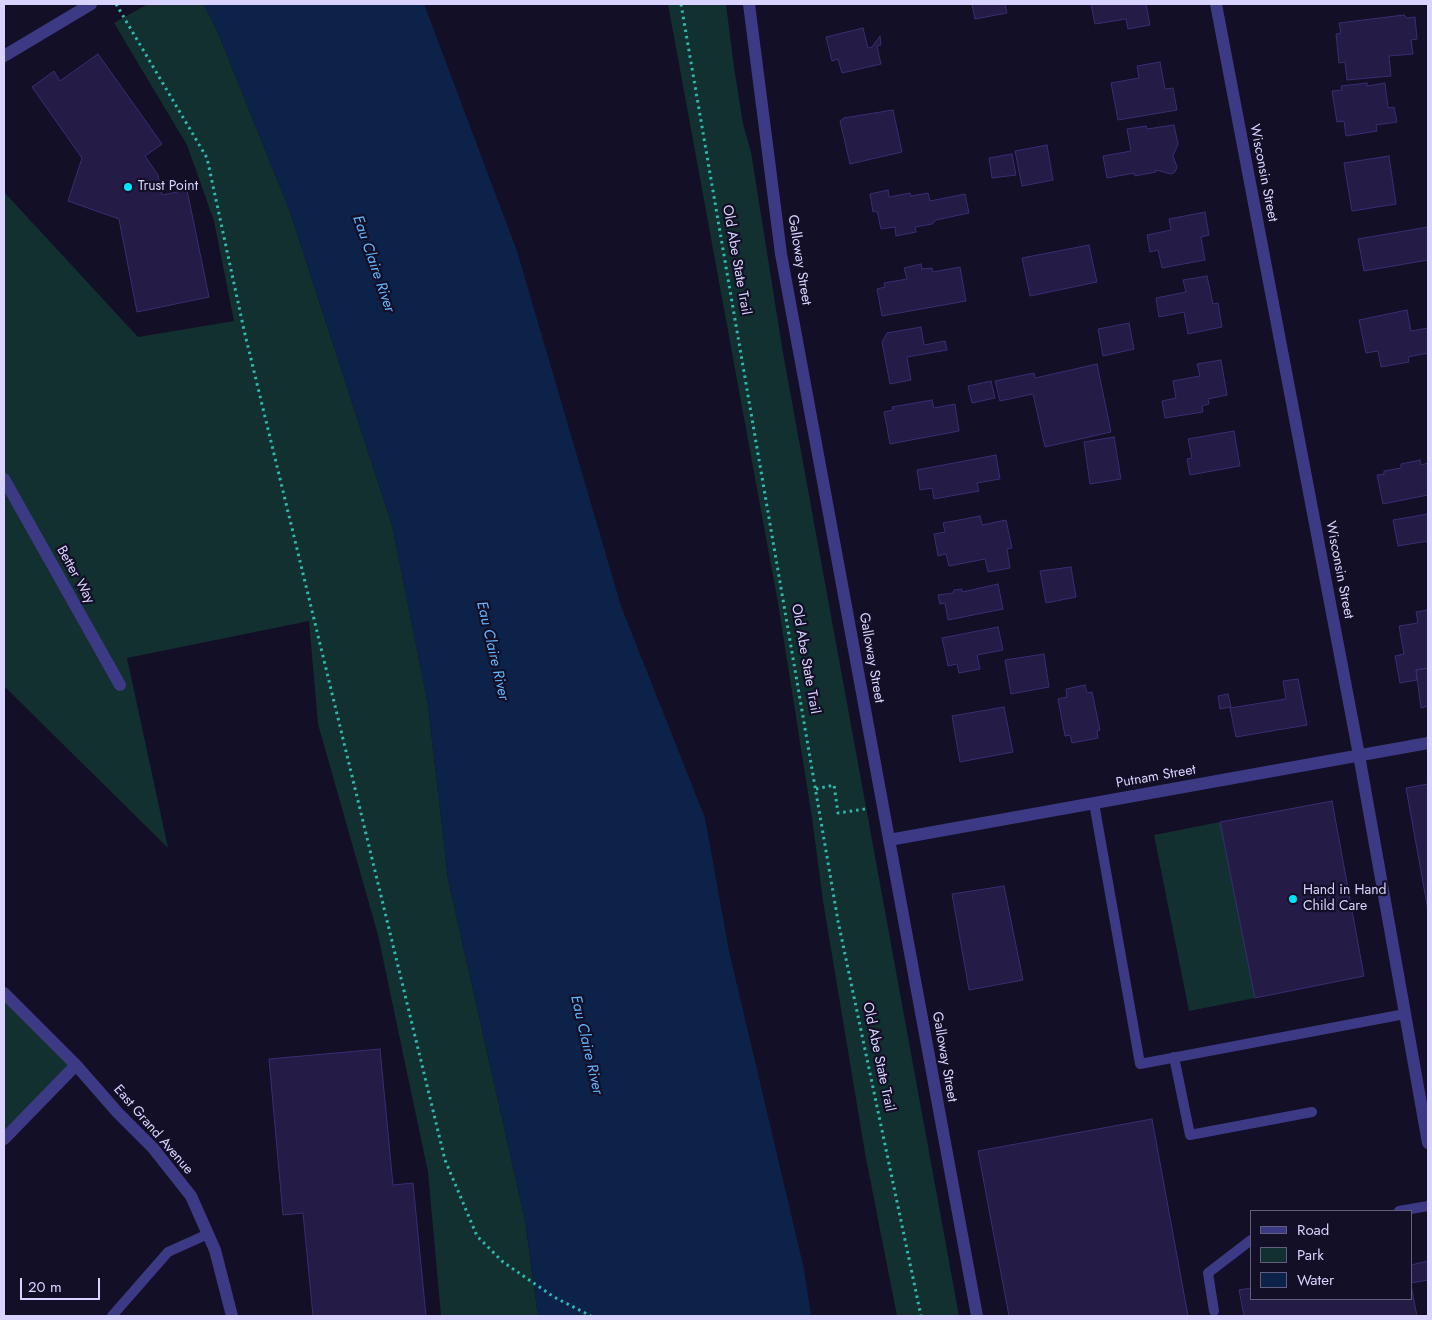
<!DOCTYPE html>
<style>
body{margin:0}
#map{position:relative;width:1432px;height:1320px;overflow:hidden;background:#130f26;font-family:Jost,sans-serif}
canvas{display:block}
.frame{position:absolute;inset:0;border:5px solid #d9d4ff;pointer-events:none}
.legend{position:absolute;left:1250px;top:1210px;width:162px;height:90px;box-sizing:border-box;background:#130f26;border:1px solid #625e7d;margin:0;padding:6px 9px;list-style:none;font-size:15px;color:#d9d4ff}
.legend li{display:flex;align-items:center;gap:10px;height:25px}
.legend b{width:25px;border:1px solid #625e7d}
.scale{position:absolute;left:20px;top:1278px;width:80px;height:22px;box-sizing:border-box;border:2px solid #d9d4ff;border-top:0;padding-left:6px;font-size:15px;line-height:18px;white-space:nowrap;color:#d9d4ff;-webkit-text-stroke:4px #130f26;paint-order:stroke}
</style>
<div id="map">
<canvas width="1432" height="1320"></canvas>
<div class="frame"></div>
<ul class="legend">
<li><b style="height:6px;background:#3d3a85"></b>Road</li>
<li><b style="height:14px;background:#12302f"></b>Park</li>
<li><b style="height:14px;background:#0c2248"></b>Water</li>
</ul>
<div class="scale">20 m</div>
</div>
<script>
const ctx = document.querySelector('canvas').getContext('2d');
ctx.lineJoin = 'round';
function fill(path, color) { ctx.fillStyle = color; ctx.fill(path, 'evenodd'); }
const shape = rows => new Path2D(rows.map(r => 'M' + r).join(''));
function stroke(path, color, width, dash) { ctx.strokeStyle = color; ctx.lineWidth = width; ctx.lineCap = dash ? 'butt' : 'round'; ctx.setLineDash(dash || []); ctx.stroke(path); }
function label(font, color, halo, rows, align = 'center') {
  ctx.font = font + ' Jost,sans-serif'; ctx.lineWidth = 4.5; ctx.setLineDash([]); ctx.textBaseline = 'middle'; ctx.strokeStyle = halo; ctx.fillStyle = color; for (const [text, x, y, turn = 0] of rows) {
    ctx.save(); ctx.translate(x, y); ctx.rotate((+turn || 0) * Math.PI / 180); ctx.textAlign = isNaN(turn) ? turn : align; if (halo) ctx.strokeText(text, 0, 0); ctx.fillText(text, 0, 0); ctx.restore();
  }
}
const green = shape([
 [148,4,204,4,219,35,289,209,392,525,428,705,448,879,525,1220,538,1316,441,1316,428,1172,378,935,318,724,309,621,127,658,168,848,4,686,4,192,138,337,234,321,214,221,187,145,114,23],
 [668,4,726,4,734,67,743,124,751,152,783,353,959,1316,897,1316,865,1153,823,901,812,818,778,603],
 [1220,822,1255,998,1189,1011,1154,835],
 [4,993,76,1065,4,1139]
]);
const water = shape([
 [204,4,424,4,517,251,621,606,705,818,729,951,804,1269,811,1316,538,1316,525,1220,448,879,428,705,392,525,289,209,219,35]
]);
const building = shape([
 [972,4,1005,4,1007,13,975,19,972,4],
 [1091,4,1146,4,1150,25,1128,29,1126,19,1095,24,1091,4],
 [1404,15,1407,18,1415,17,1417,39,1411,40,1413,54,1389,56,1391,76,1347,80,1345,62,1339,63,1336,34,1341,33,1339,23,1404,15],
 [863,28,868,48,872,47,880,36,881,45,877,46,881,64,842,73,838,59,832,61,826,37,863,28],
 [98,54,162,144,145,156,158,175,162,195,187,190,209,297,137,312,119,219,68,201,82,158,32,87,54,71,60,81,98,54],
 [1160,62,1165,89,1173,88,1177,110,1118,120,1111,83,1139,78,1137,66,1160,62],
 [1367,83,1367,86,1385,83,1388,108,1394,107,1397,122,1376,125,1377,131,1346,136,1344,121,1337,122,1332,91,1342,90,1341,86,1367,83],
 [893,110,902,152,850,164,840,121,844,118,893,110],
 [1174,125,1178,144,1173,156,1177,167,1175,172,1171,174,1156,170,1156,172,1135,176,1134,173,1107,178,1103,156,1131,151,1127,129,1146,126,1147,129,1174,125],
 [1047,145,1053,180,1022,186,1015,151,1047,145],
 [1012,154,1016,175,992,178,989,158,1012,154],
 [1389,156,1396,204,1352,211,1344,163,1389,156],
 [888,190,889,197,910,193,911,196,928,193,930,201,965,194,969,213,936,220,932,224,915,227,916,232,896,236,895,227,881,229,877,211,873,212,870,194,888,190],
 [1205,212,1209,235,1201,237,1205,260,1162,268,1158,250,1150,252,1147,235,1171,230,1169,219,1205,212],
 [1428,227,1428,260,1364,271,1358,239,1428,227],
 [1089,245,1097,282,1030,296,1022,258,1089,245],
 [921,264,922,269,932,268,933,272,960,267,966,301,882,316,877,289,885,287,884,283,907,279,904,268,921,264],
 [1207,276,1213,304,1218,303,1222,327,1188,334,1184,312,1159,317,1156,298,1186,292,1183,280,1207,276],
 [1407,310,1411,331,1428,328,1428,353,1408,357,1409,362,1381,367,1378,351,1366,353,1359,320,1407,310],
 [1129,323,1134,349,1103,356,1098,329,1129,323],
 [921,327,924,345,945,341,947,350,907,357,911,380,890,384,882,342,887,333,921,327],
 [1221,360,1227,395,1208,399,1209,404,1202,406,1203,412,1165,418,1162,401,1176,398,1173,381,1200,376,1197,364,1221,360],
 [1097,364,1111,432,1045,447,1033,394,1000,401,995,381,1034,373,1035,378,1097,364],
 [991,381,995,398,972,403,968,386,991,381],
 [932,400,934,408,955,404,959,431,890,444,884,412,893,410,892,407,932,400],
 [1234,431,1240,466,1190,475,1187,459,1192,458,1188,439,1234,431],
 [1114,437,1121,479,1090,484,1084,442,1114,437],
 [996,455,1000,479,977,483,979,491,934,499,932,488,920,490,917,470,996,455],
 [1420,460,1421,465,1428,463,1428,495,1383,504,1377,475,1384,474,1384,471,1401,468,1401,464,1420,460],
 [1428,514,1428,541,1398,546,1393,520,1428,514],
 [980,516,982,525,1006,520,1012,548,1007,549,1010,568,988,572,985,559,949,566,946,554,938,556,934,534,945,532,943,523,980,516],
 [1071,567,1076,597,1046,603,1040,571,1071,567],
 [998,584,1003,609,948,620,945,603,940,604,938,595,953,593,954,590,962,589,962,592,998,584],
 [1428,610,1428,668,1416,670,1417,680,1400,683,1395,656,1404,654,1399,626,1418,623,1416,612,1428,610],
 [998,627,1003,650,977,655,980,669,959,673,957,664,948,666,942,638,998,627],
 [1044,654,1049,687,1011,694,1005,660,1044,654],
 [1428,668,1428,706,1421,708,1416,670,1428,668],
 [1298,679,1307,725,1236,737,1230,708,1286,699,1283,681,1298,679],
 [1085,685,1087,693,1092,692,1100,730,1097,731,1098,738,1072,743,1070,735,1065,736,1058,699,1067,697,1066,689,1085,685],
 [1228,694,1231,707,1220,709,1218,696,1228,694],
 [1004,707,1013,752,960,762,952,716,1004,707],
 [1428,784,1428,910,1406,788,1428,784],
 [1332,801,1364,976,1255,998,1220,822,1332,801],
 [1004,886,1023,980,969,990,952,894,1004,886],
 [380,1049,393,1185,413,1183,426,1316,313,1316,303,1213,283,1215,269,1059,380,1049],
 [1152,1119,1188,1316,1009,1316,978,1151,1152,1119],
 [1428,1261,1428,1280,1411,1283,1411,1265,1428,1261],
 [1411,1285,1417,1316,1244,1316,1239,1290,1251,1288,1251,1299,1411,1299,1411,1285]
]);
const path = shape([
 [116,4,207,158,244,330,445,1160,477,1236,503,1262,554,1297,591,1316],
 [681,4,838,921,921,1316],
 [816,789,834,785,838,813,865,809]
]);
const service = shape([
 [1094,803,1140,1064,1405,1014],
 [1174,1057,1190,1135,1312,1112],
 [1399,1211,1428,1206],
 [1214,1311,1208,1273,1251,1240],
 [112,1316,168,1252,208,1234]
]);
const minor = shape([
 [749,4,781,254,977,1316],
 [1216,4,1359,755,1428,1143],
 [4,56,91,4],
 [4,479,120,685],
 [889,840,1428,743],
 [4,993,76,1065,118,1113,153,1148,191,1196,215,1250,232,1316],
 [4,1139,76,1065]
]);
const markers = [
 [128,187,5,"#00e5ff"],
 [1293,899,5,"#00e5ff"]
];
const streetNames = [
 ["Wisconsin Street",1263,173,79],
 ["Old Abe State Trail",736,260,80],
 ["Galloway Street",799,260,81],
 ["Wisconsin Street",1339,570,79],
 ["Better Way",75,575,61],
 ["Galloway Street",871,658,80],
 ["Old Abe State Trail",805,659,80],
 ["Putnam Street",1156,777,-10],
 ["Old Abe State Trail",878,1057,78],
 ["Galloway Street",944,1057,80],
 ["East Grand Avenue",153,1130,49]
];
const poiNames = [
 ["Trust Point",138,187],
 ["Hand in Hand",1303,891],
 ["Child Care",1303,907]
];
const waterNames = [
 ["Eau Claire River",373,264,71],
 ["Eau Claire River",492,651,77],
 ["Eau Claire River",586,1045,77]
];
fill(green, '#12302f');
fill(water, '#0c2248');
fill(building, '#241b47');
stroke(building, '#3b2d73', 1);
stroke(path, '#2fb8b0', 3, [2.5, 4]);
stroke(service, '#3d3a85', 10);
stroke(minor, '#3d3a85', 12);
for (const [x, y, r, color] of markers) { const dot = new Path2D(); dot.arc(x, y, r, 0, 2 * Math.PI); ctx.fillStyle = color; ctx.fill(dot); stroke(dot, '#130f26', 2); }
label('14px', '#d9d4ff', '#130f26', streetNames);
label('14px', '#d9d4ff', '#130f26', poiNames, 'left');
label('italic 15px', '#62b6ff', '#130f26', waterNames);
</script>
